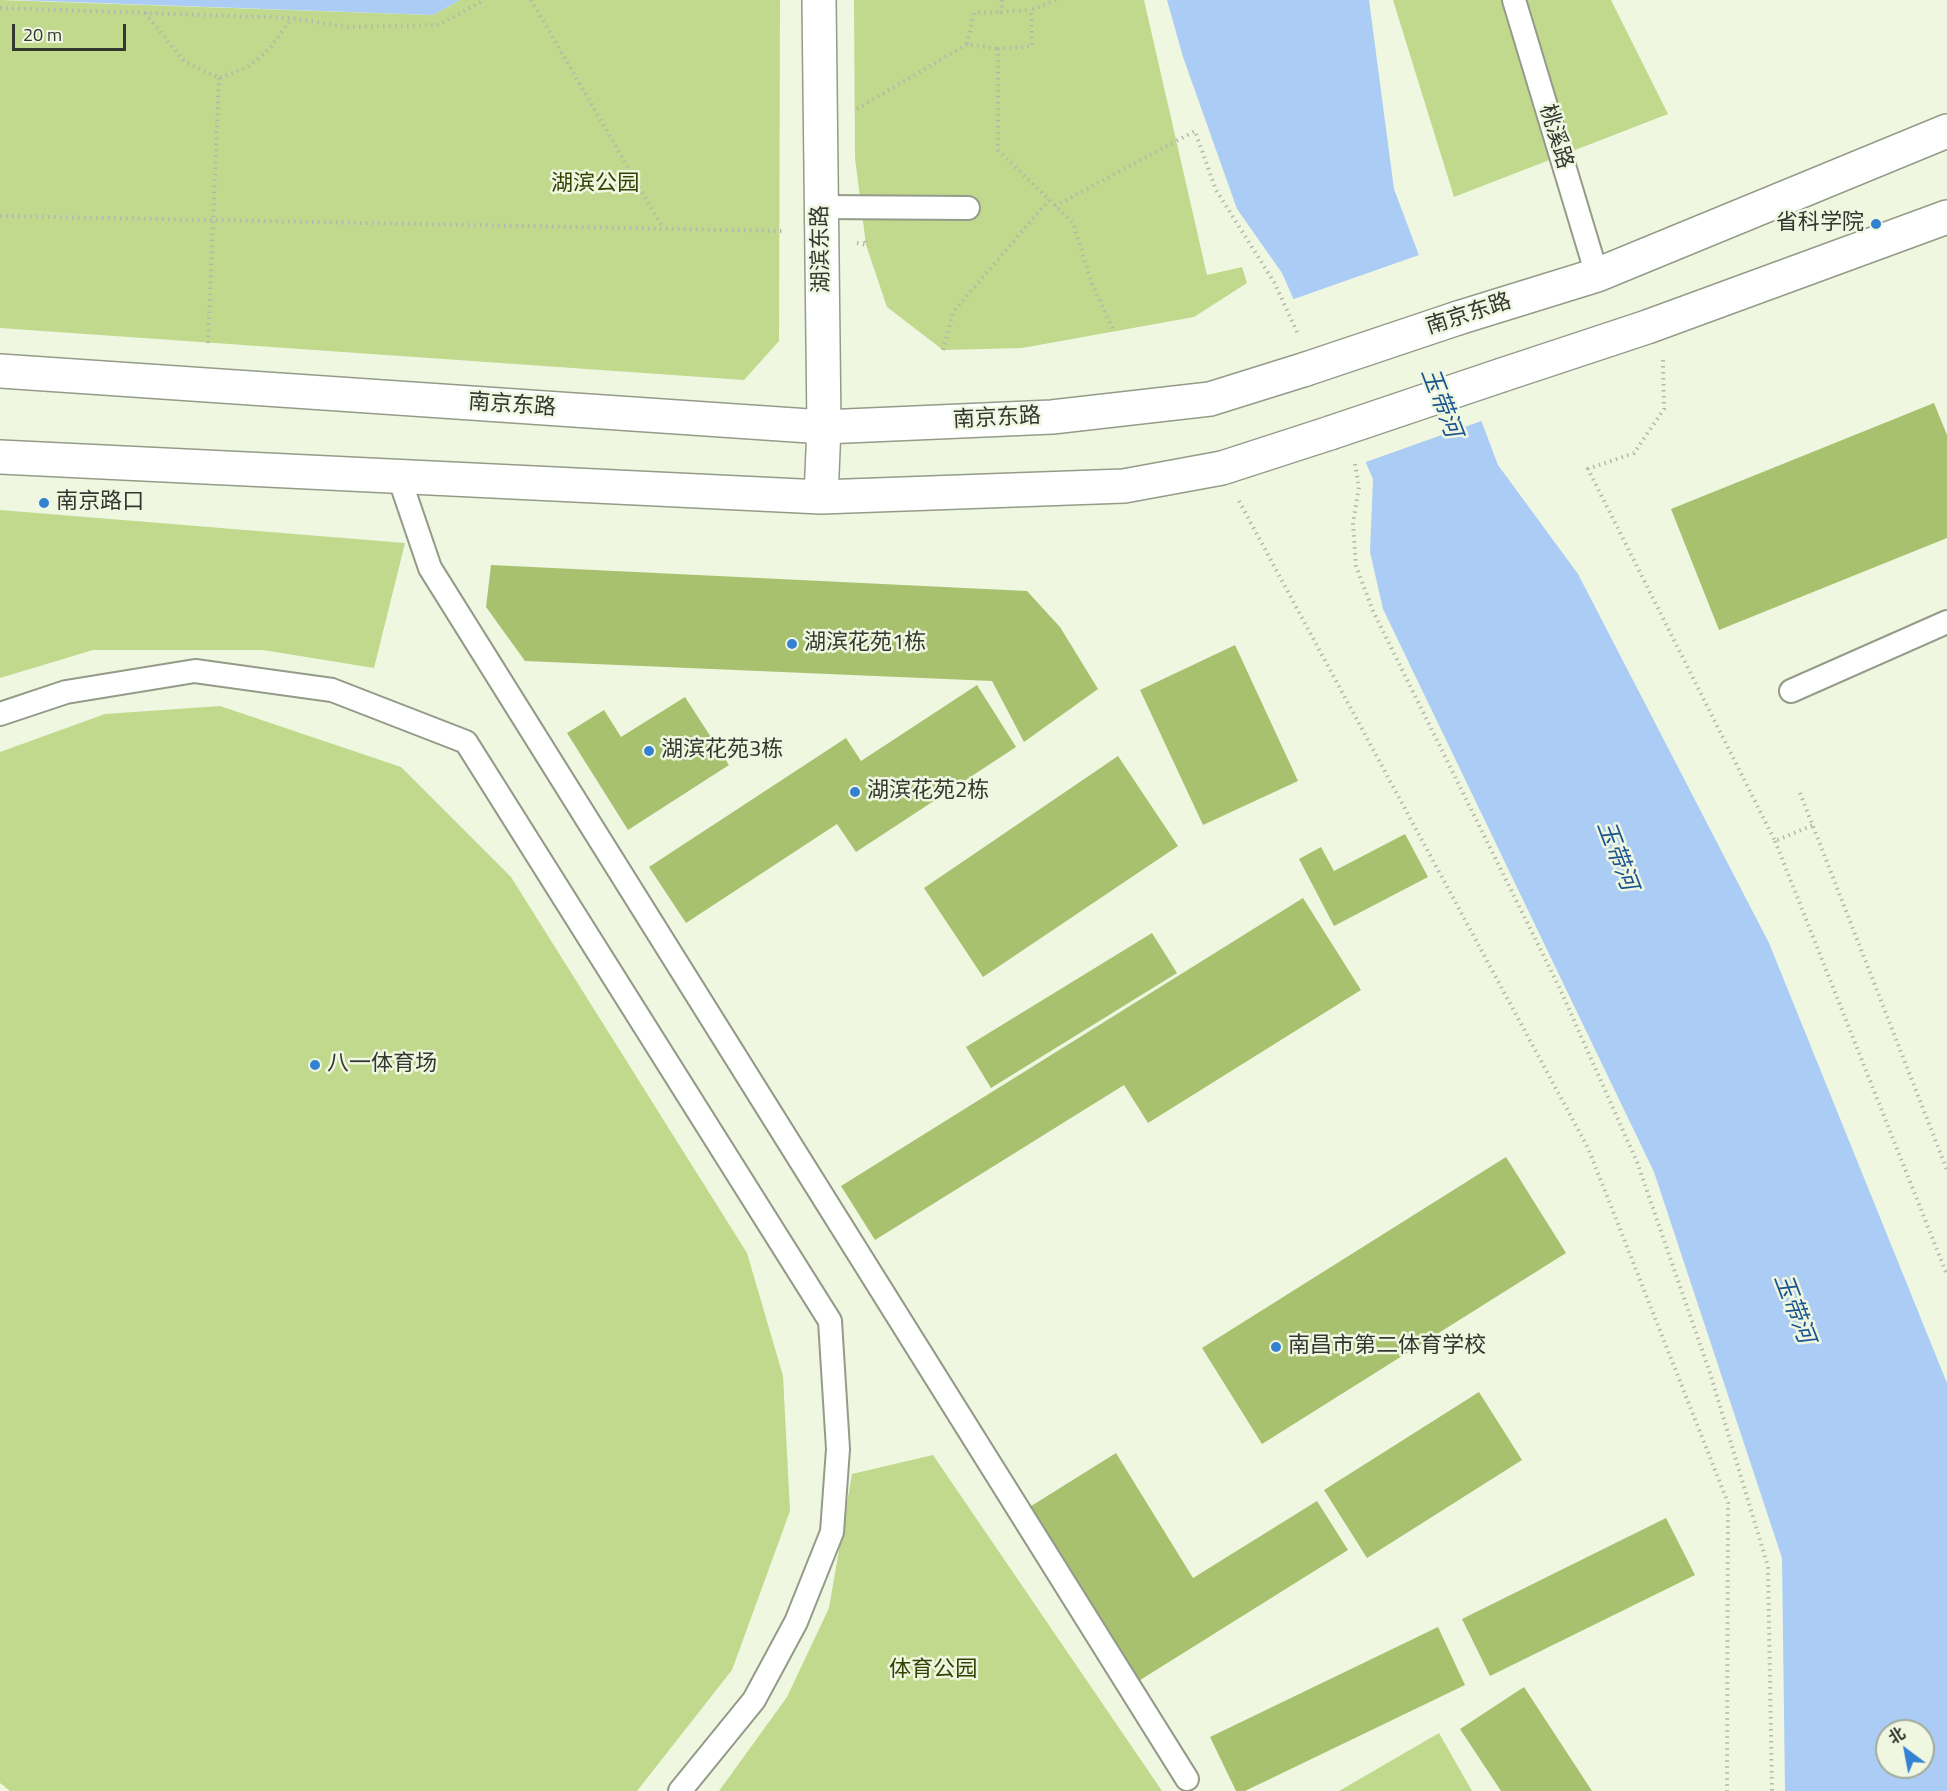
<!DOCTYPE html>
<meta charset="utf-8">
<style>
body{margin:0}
#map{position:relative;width:1947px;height:1791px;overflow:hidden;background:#eff7e1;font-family:"Titillium Web","Noto Sans SC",sans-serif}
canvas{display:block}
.north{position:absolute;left:1875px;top:1719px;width:60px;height:60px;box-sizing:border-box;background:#eff7e1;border:2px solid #a4aa9a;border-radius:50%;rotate:328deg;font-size:16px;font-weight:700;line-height:24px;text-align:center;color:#34372f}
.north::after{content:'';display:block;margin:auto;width:21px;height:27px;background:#3382d2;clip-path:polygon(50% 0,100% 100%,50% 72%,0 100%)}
.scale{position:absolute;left:12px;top:24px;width:114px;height:27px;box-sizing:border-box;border:3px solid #34372f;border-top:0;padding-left:8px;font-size:18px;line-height:21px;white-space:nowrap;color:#34372f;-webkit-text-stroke:4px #eff7e1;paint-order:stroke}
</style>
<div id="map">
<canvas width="1947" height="1791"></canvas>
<div class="north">北</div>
<div class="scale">20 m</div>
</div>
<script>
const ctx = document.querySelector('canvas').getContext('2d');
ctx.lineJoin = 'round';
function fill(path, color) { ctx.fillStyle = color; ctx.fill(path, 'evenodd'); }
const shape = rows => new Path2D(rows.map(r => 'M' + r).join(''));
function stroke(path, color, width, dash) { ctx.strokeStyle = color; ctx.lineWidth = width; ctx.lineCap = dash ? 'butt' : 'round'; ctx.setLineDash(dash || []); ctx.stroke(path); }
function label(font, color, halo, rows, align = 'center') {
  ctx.font = font + ' "Titillium Web","Noto Sans SC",sans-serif'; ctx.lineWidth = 5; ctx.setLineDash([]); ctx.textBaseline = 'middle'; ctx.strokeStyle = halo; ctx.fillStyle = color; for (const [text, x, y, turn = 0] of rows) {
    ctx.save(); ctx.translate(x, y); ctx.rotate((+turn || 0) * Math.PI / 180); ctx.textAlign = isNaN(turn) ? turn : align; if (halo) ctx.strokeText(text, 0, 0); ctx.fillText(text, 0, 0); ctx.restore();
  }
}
const green = shape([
 [0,0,433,15,460,0,780,0,779,341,744,380,0,328],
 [854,0,1144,0,1207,275,1242,267,1247,283,1194,317,1022,348,943,350,887,307,866,245,855,158],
 [1393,0,1611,0,1668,114,1454,197],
 [0,510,405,543,374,668,263,650,93,650,0,678],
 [220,706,401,767,511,877,747,1253,783,1376,790,1511,732,1670,637,1791,10,1791,0,1783,0,752,105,714],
 [933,1455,1162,1791,719,1791,787,1697,829,1608,852,1474],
 [1439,1733,1472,1791,1339,1791]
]);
const water = shape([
 [15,0,460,0,433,15],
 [1167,0,1369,0,1394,189,1498,465,1578,574,1769,943,1947,1383,1947,1791,1785,1791,1782,1558,1654,1172,1383,609,1370,552,1373,479,1282,273,1237,209,1183,57],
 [1887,1731,1923,1731,1923,1767,1887,1767]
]);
const pier = shape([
 [1422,254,1484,420,1363,463,1291,300]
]);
const building = shape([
 [1934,403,1947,435,1947,538,1719,630,1671,509],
 [491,565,1027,591,1060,627,1098,689,1024,742,992,681,525,661,486,607],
 [1235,645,1298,781,1203,825,1140,690],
 [977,685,1016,747,856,852,837,824,686,923,649,867,846,738,861,761],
 [685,697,729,765,628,830,567,733,604,710,621,737],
 [1118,756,1178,846,983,977,924,888],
 [1405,834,1428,877,1334,926,1299,859,1321,847,1334,871],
 [1303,898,1361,990,1148,1123,1124,1085,875,1240,841,1186],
 [1152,933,1177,973,991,1088,966,1047],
 [1506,1157,1566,1253,1262,1444,1202,1348],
 [1479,1392,1522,1460,1367,1558,1324,1490],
 [1116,1453,1193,1578,1317,1501,1348,1550,1137,1682,1028,1508],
 [1666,1518,1695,1575,1490,1676,1462,1619],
 [1438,1627,1465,1685,1245,1791,1236,1791,1210,1737],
 [1524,1687,1592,1791,1501,1791,1460,1729]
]);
const path = shape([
 [531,0,663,228],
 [1002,0,1001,12,1031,10],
 [1056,0,1031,10,1032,46,998,49,998,150,1073,223,1092,284,1114,331],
 [0,8,291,18,348,27,439,25,484,0],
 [145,13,184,61,219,78,248,67,270,48,291,19],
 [967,44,974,13,1001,12],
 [857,109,967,44,998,49],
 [1055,206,1195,131,1216,190,1274,282,1298,334],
 [0,216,785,231],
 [857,243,866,245,865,237],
 [208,343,219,78],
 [943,350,953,312,1049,200],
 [1663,360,1664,409,1634,453,1588,469,1775,841,1813,825],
 [1355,464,1359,487,1353,523,1356,566,1373,611,1560,989,1637,1162,1710,1373,1768,1567,1772,1791],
 [1239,501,1588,1148,1728,1503,1727,1791],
 [1800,793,1947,1170],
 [1775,841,1947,1275]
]);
const lane = shape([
 [1514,0,1597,275],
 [822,207,968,208],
 [399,477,430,568,1187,1779],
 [1791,691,1947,622],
 [0,714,66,692,195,671,332,690,466,742,830,1321,838,1449,832,1532,796,1622,754,1700,680,1791]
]);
const secondary = shape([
 [819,0,824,427,821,497],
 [1458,318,1597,275,1947,131],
 [0,371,824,427,1052,417,1210,399,1306,369],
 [1502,375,1647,327,1947,217],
 [0,457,821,497,1124,486,1222,468,1330,433]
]);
const secondaryBridge = shape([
 [1306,369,1458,318],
 [1330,433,1502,375]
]);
const markers = [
 [1876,224,6,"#3382d2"],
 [44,503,6,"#3382d2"],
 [792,644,6,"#3382d2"],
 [649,751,6,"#3382d2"],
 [855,792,6,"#3382d2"],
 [315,1065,6,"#3382d2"],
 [1276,1347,6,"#3382d2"]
];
const streetNames = [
 ["桃溪路",1555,137,73],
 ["湖滨东路",822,249,-91],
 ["南京东路",1469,315,-18],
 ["南京东路",512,406,4],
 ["南京东路",997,419,-3]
];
const parkNames = [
 ["湖滨公园",595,185],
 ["体育公园",933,1671]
];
const poiNames = [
 ["省科学院",1864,224,"right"],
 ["南京路口",56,503],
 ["湖滨花苑1栋",804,644],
 ["湖滨花苑3栋",661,751],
 ["湖滨花苑2栋",867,792],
 ["八一体育场",327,1065],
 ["南昌市第二体育学校",1288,1347]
];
const waterNames = [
 ["玉带河",1440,403,69],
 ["玉带河",1616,856,69],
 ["玉带河",1793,1309,69]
];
fill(green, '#c0d98d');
fill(water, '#abcdf5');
fill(pier, '#eff7e1');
fill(building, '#a8c16f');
stroke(lane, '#949b88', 26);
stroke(secondary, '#949b88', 36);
stroke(path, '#b3b9a8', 4, [1.5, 4.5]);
stroke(lane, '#fff', 22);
stroke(secondary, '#fff', 33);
stroke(secondaryBridge, '#949b88', 36, []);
stroke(secondaryBridge, '#fff', 33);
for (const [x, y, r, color] of markers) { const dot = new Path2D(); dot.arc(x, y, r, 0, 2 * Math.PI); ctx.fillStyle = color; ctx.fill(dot); stroke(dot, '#eff7e1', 2); }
label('22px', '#34372f', '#eff7e1', streetNames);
label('22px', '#334102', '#eff7e1', parkNames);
label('22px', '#34372f', '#eff7e1', poiNames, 'left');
label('italic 24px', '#1b5590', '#eff7e1', waterNames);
</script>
